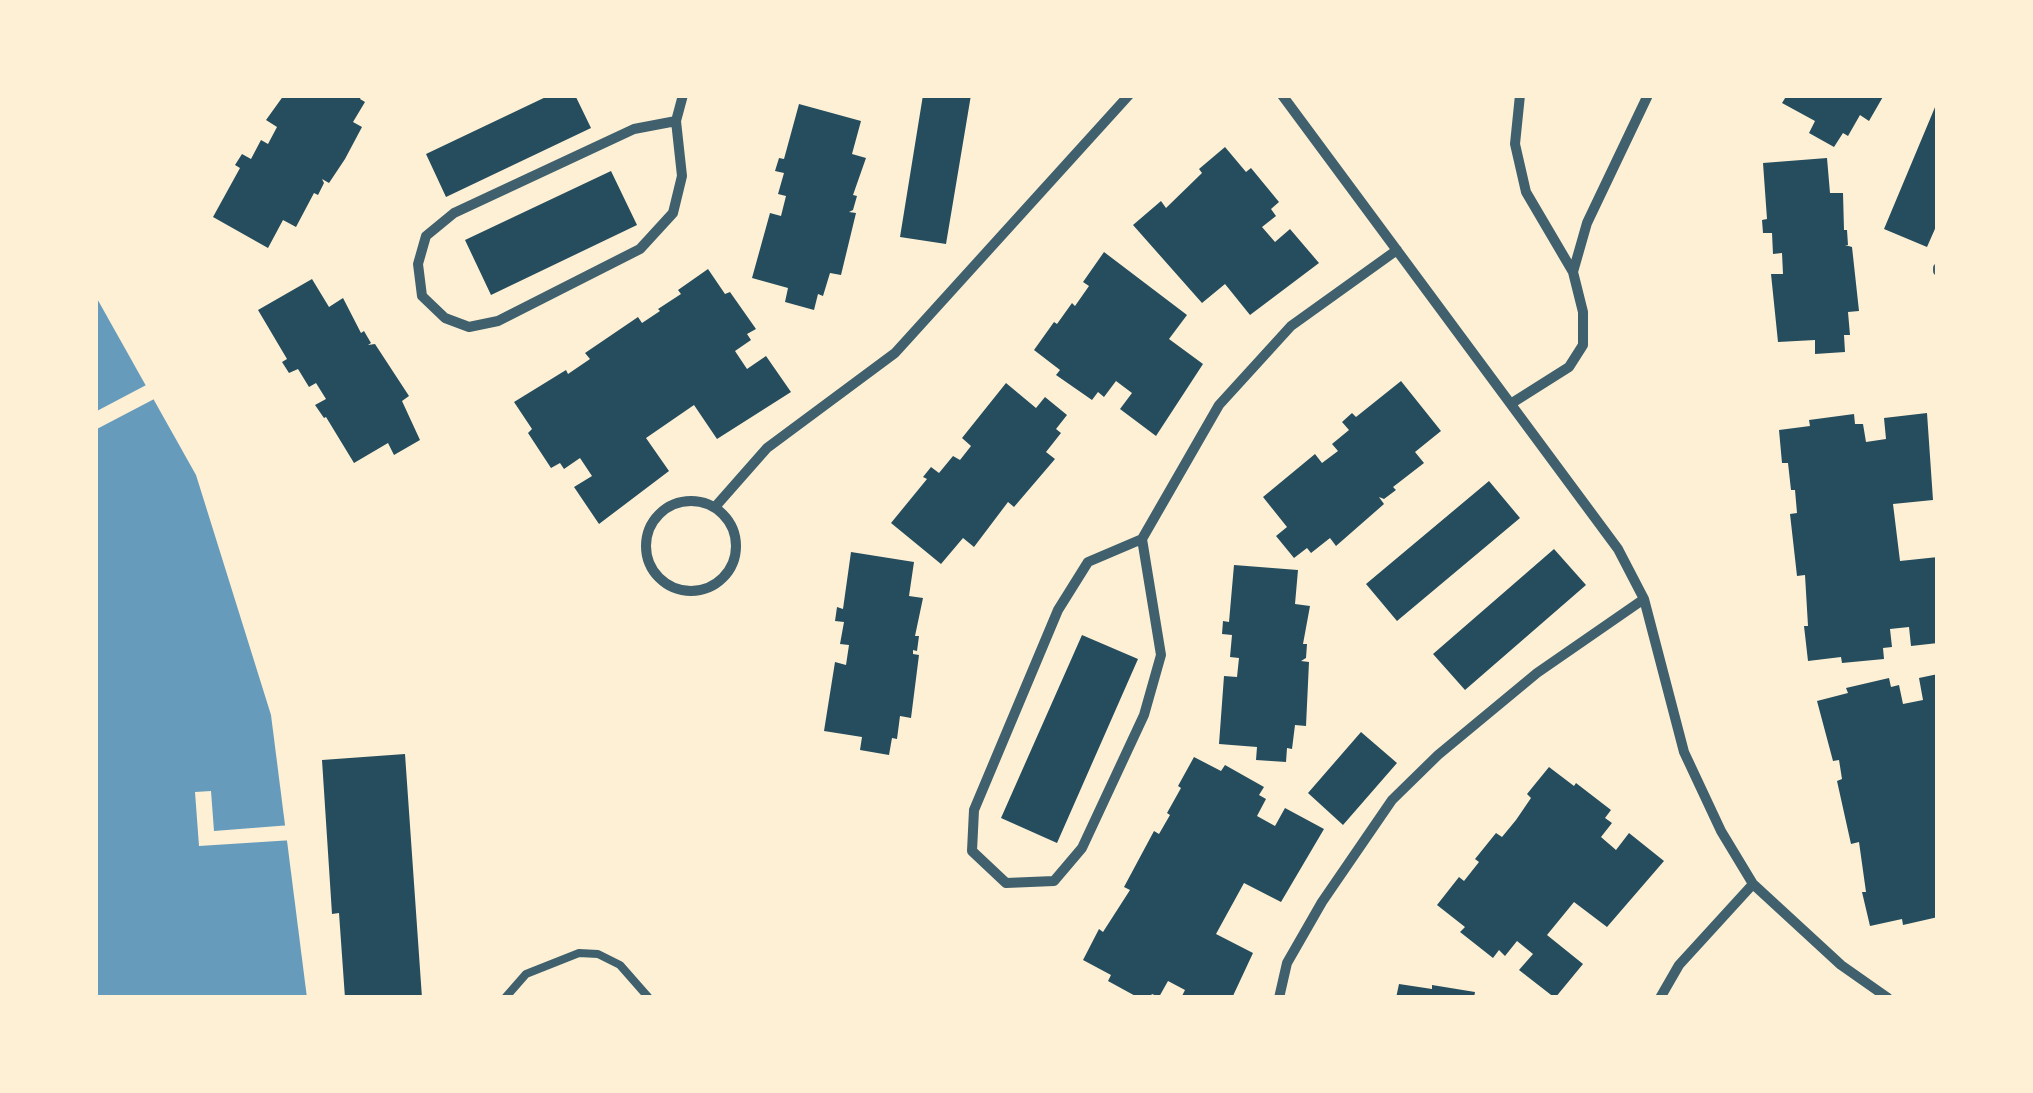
<!DOCTYPE html>
<style>
body{margin:0}
#map{position:relative;width:2033px;height:1093px;overflow:hidden;background:#fdf0d5;font-family:"Zilla Slab",serif}
canvas{display:block}
.frame{position:absolute;inset:0;border:98px solid #fdf0d5;pointer-events:none}
</style>
<div id="map">
<canvas width="2033" height="1093"></canvas>
<div class="frame"></div>
</div>
<script>
const ctx = document.querySelector('canvas').getContext('2d');
ctx.lineJoin = 'round';
function fill(path, color) { ctx.fillStyle = color; ctx.fill(path, 'evenodd'); }
const shape = rows => new Path2D(rows.map(r => 'M' + r).join(''));
function stroke(path, color, width, dash) { ctx.strokeStyle = color; ctx.lineWidth = width; ctx.lineCap = dash ? 'butt' : 'round'; ctx.setLineDash(dash || []); ctx.stroke(path); }
const water = shape([
 [95,295,196,475,271,715,307,998,95,998]
]);
const pier = shape([
 [150,383,158,397,95,430,95,412],
 [211,791,214,831,291,825,293,840,199,846,195,792]
]);
const building = shape([
 [284,95,362,95,360,99,365,102,353,122,362,127,345,159,329,183,322,179,324,183,318,195,314,193,296,227,283,220,268,248,213,217,240,168,235,165,242,154,251,159,261,140,268,144,277,127,266,120],
 [550,95,575,95,591,128,446,197,426,154],
 [923,95,971,95,946,244,900,237],
 [1787,95,1884,95,1869,121,1860,115,1848,136,1843,133,1834,147,1809,133,1815,121,1782,103],
 [1938,100,1938,222,1927,247,1884,229],
 [799,104,861,121,852,154,866,158,853,195,857,196,853,210,849,212,856,213,841,275,830,273,823,296,818,294,814,310,785,302,788,288,752,278,770,213,781,216,786,196,778,194,784,173,775,171,779,158,784,159],
 [1225,147,1246,172,1251,168,1279,202,1271,209,1276,216,1262,227,1275,242,1290,229,1319,263,1250,315,1225,284,1202,303,1133,225,1161,201,1166,208,1202,173,1199,169],
 [1827,158,1830,193,1843,193,1844,230,1847,230,1848,245,1845,245,1852,247,1859,311,1848,312,1850,335,1844,335,1845,352,1815,354,1815,340,1778,342,1771,274,1783,274,1782,253,1773,254,1772,233,1763,233,1762,220,1767,219,1763,163],
 [611,171,637,225,491,295,465,240],
 [1104,252,1187,315,1169,339,1203,364,1156,436,1120,409,1132,393,1116,381,1104,397,1098,392,1092,400,1056,375,1060,370,1034,350,1054,322,1057,324,1072,303,1075,306,1089,286,1083,282],
 [708,269,725,294,730,292,756,329,747,334,751,340,735,351,747,369,766,356,791,392,717,439,694,405,646,438,669,471,599,524,574,487,592,476,580,458,564,469,560,463,551,468,528,433,532,429,514,402,566,370,568,374,590,359,585,353,638,317,642,323,660,311,658,309,681,294,678,290],
 [312,279,329,307,343,298,361,333,364,331,371,343,368,345,375,344,409,396,402,401,420,440,394,455,388,443,354,463,326,417,324,418,315,405,326,399,316,383,309,387,298,369,289,373,282,362,287,359,258,310],
 [1401,381,1441,431,1415,452,1424,463,1393,487,1396,490,1384,499,1379,497,1384,504,1336,546,1330,538,1311,553,1307,548,1294,558,1276,536,1287,527,1263,497,1315,454,1322,463,1338,451,1332,444,1349,430,1342,422,1352,413,1356,417],
 [1006,383,1036,408,1045,397,1067,415,1056,429,1061,433,1046,452,1055,459,1014,507,1008,502,974,547,963,538,941,564,891,523,927,479,923,477,931,467,939,473,953,456,960,460,971,446,962,438],
 [1927,413,1933,500,1893,504,1900,561,1938,557,1938,643,1911,646,1909,627,1890,629,1892,647,1883,648,1884,659,1842,663,1841,657,1808,661,1804,626,1808,626,1805,575,1797,576,1790,514,1797,513,1795,490,1791,490,1788,463,1782,463,1779,430,1810,426,1809,420,1854,414,1855,424,1863,424,1866,442,1886,439,1884,418],
 [1489,481,1520,518,1397,621,1366,584],
 [1554,549,1586,585,1465,690,1433,654],
 [851,552,914,562,909,596,923,598,915,636,919,636,917,651,913,650,913,654,919,655,911,718,900,716,897,739,892,738,889,755,860,750,862,737,824,731,835,662,846,665,849,645,840,644,844,622,835,621,837,607,843,609],
 [1234,565,1298,570,1295,604,1310,606,1303,644,1307,644,1306,658,1301,661,1309,662,1306,726,1295,725,1292,749,1287,748,1286,762,1256,760,1257,747,1219,744,1224,676,1237,677,1239,658,1230,657,1232,635,1222,634,1223,621,1229,622],
 [1082,635,1138,659,1057,843,1001,818],
 [1938,674,1938,917,1903,925,1902,919,1870,926,1862,892,1866,892,1859,842,1851,844,1837,781,1842,779,1839,760,1833,761,1817,701,1848,693,1846,688,1889,678,1891,687,1899,685,1903,704,1923,700,1919,678],
 [1361,732,1397,763,1343,825,1308,793],
 [405,754,422,998,345,998,339,913,332,914,322,760],
 [1194,757,1221,771,1225,765,1264,787,1259,795,1266,799,1257,816,1275,826,1285,808,1324,829,1281,902,1244,883,1216,934,1253,953,1232,998,1181,998,1185,990,1168,981,1159,997,1152,994,1149,998,1139,998,1108,981,1111,975,1083,960,1099,929,1103,932,1130,890,1124,887,1154,831,1159,834,1170,815,1167,813,1181,788,1178,786],
 [1549,767,1574,786,1576,783,1611,810,1605,818,1612,823,1601,837,1616,850,1629,833,1664,861,1607,927,1574,902,1547,935,1583,964,1555,998,1519,970,1533,954,1517,941,1505,956,1499,950,1493,958,1460,932,1465,927,1437,905,1459,877,1464,881,1479,862,1475,859,1496,833,1502,837,1516,820,1531,798,1527,794],
 [1399,984,1432,989,1432,985,1475,992,1474,998,1396,998]
]);
const service = shape([
 [505,998,526,974,579,953,598,954,620,965,649,998]
]);
const minor = shape([
 [1282,95,1618,549,1644,599,1684,752,1721,831,1753,884,1841,965,1888,998],
 [676,121,634,129,454,213,426,236,418,264,422,296,445,318,469,327,498,321,640,249,673,213,682,176,676,121,683,95],
 [1938,268,1938,271],
 [1573,272,1587,223,1648,95],
 [1512,403,1569,367,1583,345,1583,312,1573,272,1526,192,1515,144,1520,95],
 '646 546a45 45 0 1 1 90 0a45 45 0 1 1-90 0Z',
 [715,507,767,448,895,353,1129,95],
 [1142,539,1161,655,1144,715,1082,848,1054,881,1006,883,972,851,974,810,1058,610,1088,562,1142,539,1219,405,1291,326,1397,250],
 [1279,998,1287,963,1322,902,1392,800,1438,755,1537,673,1644,599],
 [1660,998,1679,965,1753,884]
]);
fill(water, '#669bbc');
fill(pier, '#fdf0d5');
fill(building, '#264d5e');
stroke(service, '#3f606c', 8);
stroke(minor, '#3f606c', 10);
</script>
